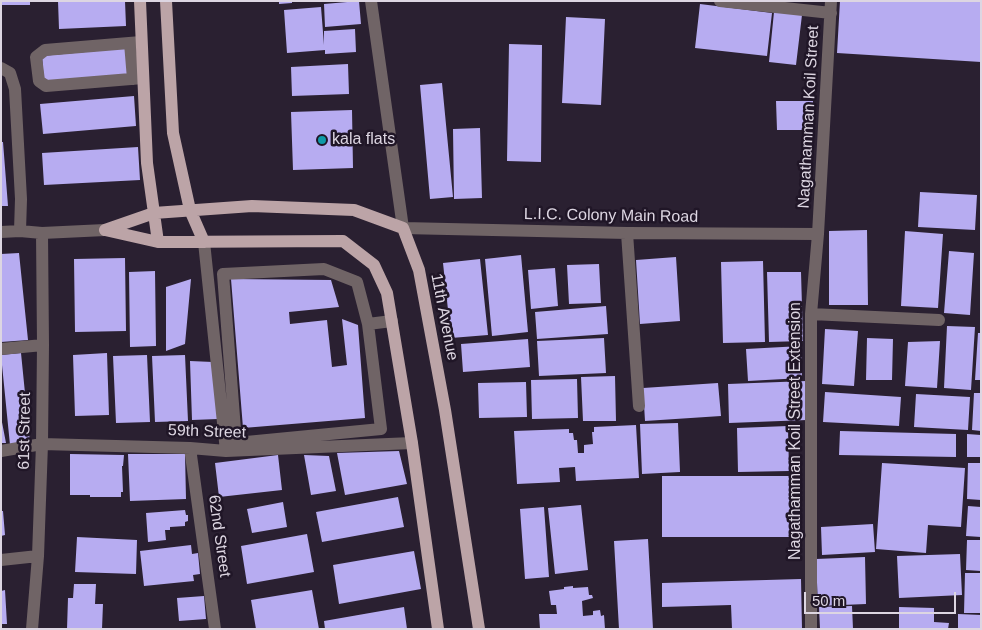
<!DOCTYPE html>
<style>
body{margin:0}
#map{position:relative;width:982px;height:630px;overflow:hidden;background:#2a2031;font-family:Helvetica,sans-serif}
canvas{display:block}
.frame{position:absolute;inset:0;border:2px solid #ddd6e2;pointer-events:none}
.scale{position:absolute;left:804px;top:592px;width:152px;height:22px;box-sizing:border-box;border:2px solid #ddd6e2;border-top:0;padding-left:6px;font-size:15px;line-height:18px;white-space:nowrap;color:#ddd6e2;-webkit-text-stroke:4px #201627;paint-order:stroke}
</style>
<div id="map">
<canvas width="982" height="630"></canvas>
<div class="frame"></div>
<div class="scale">50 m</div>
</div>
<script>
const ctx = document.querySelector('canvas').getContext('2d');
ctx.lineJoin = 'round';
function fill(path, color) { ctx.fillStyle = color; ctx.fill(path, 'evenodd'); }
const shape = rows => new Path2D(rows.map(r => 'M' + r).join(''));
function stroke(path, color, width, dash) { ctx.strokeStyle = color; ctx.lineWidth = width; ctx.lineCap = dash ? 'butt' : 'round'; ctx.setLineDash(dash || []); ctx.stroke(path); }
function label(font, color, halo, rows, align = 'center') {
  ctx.font = font + ' Helvetica,sans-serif'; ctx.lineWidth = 5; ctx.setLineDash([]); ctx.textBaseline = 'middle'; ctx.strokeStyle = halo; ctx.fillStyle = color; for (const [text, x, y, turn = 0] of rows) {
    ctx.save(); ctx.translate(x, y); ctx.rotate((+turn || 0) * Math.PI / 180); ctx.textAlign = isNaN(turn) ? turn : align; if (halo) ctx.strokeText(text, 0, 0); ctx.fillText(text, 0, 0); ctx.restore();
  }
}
const building = shape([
 [1,1,30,1,30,5,1,5],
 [58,1,125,1,126,26,59,29],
 [279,1,292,1,292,3,279,4],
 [359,1,361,24,325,27,324,4],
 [840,1,981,1,981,62,837,53],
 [700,4,772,13,767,56,695,48],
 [321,7,324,45,324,31,355,29,356,52,325,54,325,50,287,53,284,10],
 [774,12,802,15,796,65,769,62],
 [566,17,605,19,601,105,562,103],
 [509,44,542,45,541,162,507,161],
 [128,48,130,75,44,82,42,56],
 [348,64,349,94,292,96,291,67],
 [442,83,453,197,430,199,420,85],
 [134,96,136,126,43,134,40,104],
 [776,101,813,101,813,130,777,130],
 [352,110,353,168,293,170,291,112],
 [480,128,482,198,454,199,453,129],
 [1,142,3,142,8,206,1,206],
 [138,147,140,180,44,185,42,153],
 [920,192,977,195,975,230,918,227],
 [867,230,868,305,829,305,829,231],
 [905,231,943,234,938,308,901,306],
 [949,251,974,253,970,315,944,313],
 [19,253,28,340,1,342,1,254],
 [521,255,528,332,492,336,485,259],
 [676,257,680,321,640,324,636,260],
 [125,258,126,331,75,332,74,259],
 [480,259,488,335,451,338,443,263],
 [763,261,765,342,723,343,721,262],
 [599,264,601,303,569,304,567,265],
 [555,268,558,306,531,309,528,270],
 [155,271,156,346,130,347,129,272],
 [767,272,801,272,803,341,769,342],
 [191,279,185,344,166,351,166,287],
 [231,279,331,280,339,307,289,312,290,324,327,320,332,367,347,365,342,319,358,325,365,418,243,428],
 [606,306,608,334,537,339,535,312],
 [947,326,975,327,971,390,944,388],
 [825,329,858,331,854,386,822,384],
 [978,333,981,333,981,380,975,380],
 [604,338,606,373,539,376,537,341],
 [867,338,893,339,892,380,866,380],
 [528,339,530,367,463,372,461,344],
 [940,341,937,388,905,386,908,342],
 [801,346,802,378,748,381,746,349],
 [21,353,30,443,10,445,1,355],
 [107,353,109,415,75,416,73,355],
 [147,355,150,422,116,423,113,356],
 [185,355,188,421,155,422,152,356],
 [190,361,213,362,218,419,192,420],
 [615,376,616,421,583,421,581,377],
 [577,379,578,418,532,419,531,380],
 [806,381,807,420,729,423,728,384],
 [526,382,527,417,479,418,478,383],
 [718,383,721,416,645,421,643,388],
 [825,392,901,397,899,426,823,422],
 [974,393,981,393,981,431,972,430],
 [916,394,970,397,968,430,914,427],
 [1,417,6,443,1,443],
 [678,423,680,472,642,474,640,424],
 [636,425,639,478,576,481,575,467,559,468,560,482,517,484,514,431,569,429,569,433,573,433,574,440,577,440,578,453,584,453,584,445,593,444,592,432,594,432,594,427],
 [788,426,789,471,738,472,737,428],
 [840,431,956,434,956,457,839,455],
 [967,434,981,435,981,457,967,457],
 [399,451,407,484,345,495,337,453],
 [70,454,124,455,123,466,122,466,123,492,121,492,121,497,90,497,90,495,70,495],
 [128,454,185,454,186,499,130,501],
 [278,455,282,490,219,497,215,463],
 [304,455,329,456,336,491,311,495],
 [882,463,965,468,961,527,928,525,926,553,876,549],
 [968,463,981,463,981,500,967,499],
 [662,476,795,476,795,537,662,537],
 [398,497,404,527,322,542,316,512],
 [283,502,287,527,252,533,247,509],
 [581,505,588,570,555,574,548,508],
 [968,506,981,507,981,537,966,536],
 [544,507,549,577,525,579,520,509],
 [185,510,186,515,188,515,188,521,185,522,185,526,170,527,170,530,165,530,166,540,148,542,146,513],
 [1,511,3,511,5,535,1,536],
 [873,524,875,552,822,555,821,527],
 [307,534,314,572,247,584,241,546],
 [77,537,137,540,136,574,75,572],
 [648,539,653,629,619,629,614,541],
 [967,540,981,540,981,571,966,570],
 [191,545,192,554,198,553,200,574,193,575,194,581,144,586,140,551],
 [414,551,421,589,339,604,333,565],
 [960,554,962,595,899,598,897,556],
 [865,557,866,604,818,606,816,559],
 [965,573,981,573,981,613,964,613],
 [801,579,802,629,732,629,731,605,662,607,662,583],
 [74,584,96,584,95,604,103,604,102,629,67,629,68,598,73,598],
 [573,586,573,588,588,587,589,595,592,595,593,598,582,601,583,616,593,615,593,611,600,610,601,616,604,615,605,629,540,629,539,614,557,614,556,605,551,605,549,591,564,589,564,587],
 [5,590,7,624,1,624,1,591],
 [312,590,319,629,256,629,251,600],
 [204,596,206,619,179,621,177,598],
 [852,606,853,629,820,629,819,607],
 [404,607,407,629,325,629,324,621],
 [899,607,934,608,934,622,949,623,948,629,899,629],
 [958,614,981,615,981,629,958,629]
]);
const minor = shape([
 [371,1,403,228,627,233,818,234],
 [720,1,831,13],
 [141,42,45,50,36,57,39,81,46,86,143,78],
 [130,43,133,79],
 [1,68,10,73,15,89,21,199,20,231],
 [1,232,20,231,42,233,105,230],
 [627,233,639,406],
 [204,242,226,451],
 [811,314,939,320],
 [368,324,381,429,236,443,223,274,324,269,357,282,368,324,392,321],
 [1,349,43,345],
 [190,448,215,629],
 [1,451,42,444,190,448,226,451,412,443],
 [1,560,38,556],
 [32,629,38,556,42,444,43,345,42,233],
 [811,629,811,314,818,234,831,1]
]);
const major = shape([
 [140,1,147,163,158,242],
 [166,1,173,133,190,210,204,242],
 [105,230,154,213,252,206,354,210,403,228,419,270,445,410,479,629],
 [105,230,158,242,343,241,374,265,387,293,412,443,438,629]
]);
const markers = [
 [322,140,5,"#0f9aa8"]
];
const streetNames = [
 ["Nagathamman Koil Street",809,117,-87],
 ["L.I.C. Colony Main Road",611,216,1],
 ["11th Avenue",444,317,79],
 ["61st Street",25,431,-89],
 ["Nagathamman Koil Street Extension",796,431,-90],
 ["59th Street",207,432,2],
 ["62nd Street",219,536,82]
];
const poiNames = [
 ["kala flats",332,140]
];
fill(building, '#b7acf1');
stroke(minor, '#706466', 12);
stroke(major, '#bca4a7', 12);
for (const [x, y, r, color] of markers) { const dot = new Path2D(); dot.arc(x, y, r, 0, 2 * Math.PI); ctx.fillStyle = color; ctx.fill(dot); stroke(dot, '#201627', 2); }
label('16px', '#ddd6e2', '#201627', streetNames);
label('16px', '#ddd6e2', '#201627', poiNames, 'left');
</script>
